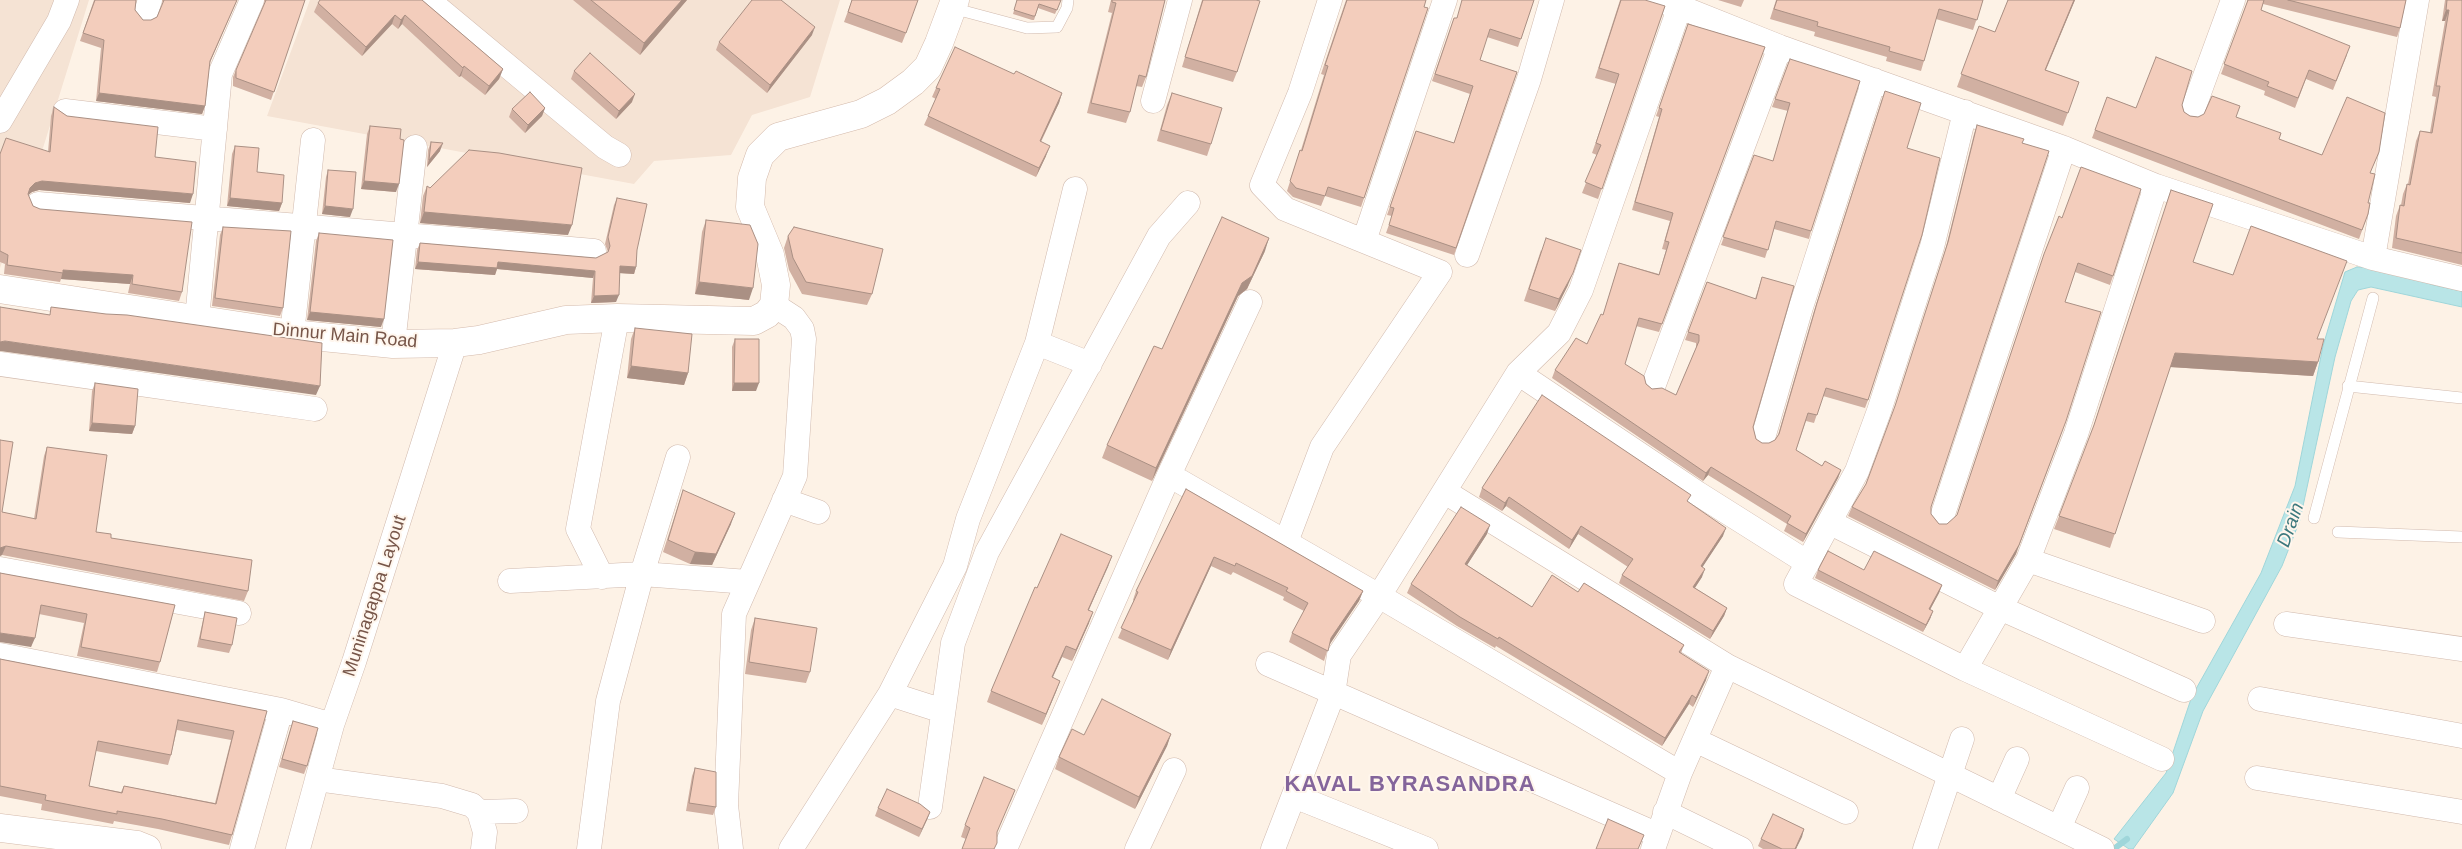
<!DOCTYPE html>
<style>
body{margin:0}
canvas{display:block;background:#fdf2e6}
</style>
<canvas width="2462" height="849"></canvas>
<script>
const ctx = document.querySelector('canvas').getContext('2d');
ctx.lineJoin = 'round';
function fill(path, color) { ctx.fillStyle = color; ctx.fill(path, 'evenodd'); }
const shape = rows => new Path2D(rows.map(r => 'M' + r).join(''));
function stroke(path, color, width, dash) { ctx.strokeStyle = color; ctx.lineWidth = width; ctx.lineCap = dash ? 'butt' : 'round'; ctx.setLineDash(dash || []); ctx.stroke(path); }
function label(font, color, halo, rows, align = 'center') {
  ctx.font = font + ' Arial,sans-serif'; ctx.lineWidth = 4; ctx.setLineDash([]); ctx.textBaseline = 'middle'; ctx.strokeStyle = halo; ctx.fillStyle = color; for (const [text, x, y, turn = 0] of rows) {
    ctx.save(); ctx.translate(x, y); ctx.rotate((+turn || 0) * Math.PI / 180); ctx.textAlign = isNaN(turn) ? turn : align; if (halo) ctx.strokeText(text, 0, 0); ctx.fillText(text, 0, 0); ctx.restore();
  }
}
const residential = shape([
 [0,0,89,0,43,148,0,268],
 [310,0,840,0,810,97,752,115,731,155,654,161,634,184,267,116]
]);
const water = shape([
 [2357,267,2391,269,2433,285,2462,291,2462,307,2371,287,2358,290,2351,301,2335,357,2300,520,2282,566,2203,711,2173,793,2133,849,2129,849,2114,839,2166,773,2192,696,2261,573,2295,486,2323,346,2345,272,2357,267]
]);
const stream = shape([
 [2114,849,2127,839]
]);
const lane = shape([
 [952,8,1027,28,1057,27,1067,8,1068,0],
 [2348,386,2462,398],
 [2314,518,2373,298],
 [2338,532,2462,537]
]);
const street = shape([
 [428,0,605,147,619,155],
 [1657,0,1680,7,1780,47,2064,148,2156,186,2373,258,2417,0],
 [145,15,150,0],
 [1153,101,1180,0],
 [65,111,215,129],
 [1965,112,1932,247,1879,411,1857,471,1796,584,1965,669,2162,759],
 [2192,112,2233,0],
 [0,121,59,21,67,0],
 [38,204,594,251],
 [1364,241,1445,0],
 [1467,255,1529,79,1552,0],
 [2373,258,2462,279],
 [197,319,220,74,252,0],
 [292,334,313,140],
 [1037,343,1090,364],
 [393,344,415,147],
 [0,364,315,409],
 [1518,373,1697,493,1808,563],
 [1654,384,1780,47],
 [1763,438,1801,307,1874,80],
 [1169,475,1379,596,1680,773],
 [1445,492,1727,666,2102,849],
 [784,500,818,512],
 [1941,520,2064,148],
 [1831,523,2000,608,2184,690],
 [1286,542,1322,447,1440,272,1285,209,1262,185,1300,93,1330,0],
 [2028,560,2203,621],
 [0,569,239,613],
 [602,577,578,529,617,318],
 [510,581,642,574,748,582],
 [2286,624,2462,649],
 [0,655,281,710,242,849],
 [1268,664,1658,835],
 [1965,669,2028,560,2076,434,2156,186],
 [890,694,943,711],
 [2260,699,2462,736],
 [281,710,332,725],
 [1695,740,1846,812],
 [2257,778,2462,812],
 [317,779,442,796,472,805,479,812,485,832,483,849],
 [1294,796,1426,849],
 [1999,799,2017,759],
 [930,807,953,643,987,552,1159,236,1188,203],
 [479,812,516,811],
 [1665,812,1741,849],
 [2059,828,2077,788],
 [298,849,332,725,354,662,455,343],
 [589,849,608,701,642,574,678,457],
 [731,849,726,805,734,614,795,476,804,339,802,329,794,318,774,305],
 [791,849,890,694,955,566,968,519,1037,343,1075,189],
 [1005,849,1169,475,1250,302],
 [1137,849,1174,770],
 [1273,849,1333,694,1339,655,1379,596,1518,373,1559,333,1581,290,1682,0],
 [1653,849,1680,773,1727,666],
 [1925,849,1962,739]
]);
const secondary = shape([
 [0,289,292,334,393,344,455,343,479,340,566,320,617,318,754,321,767,314,774,305,776,285,770,255,750,207,752,178,760,155,778,137,861,114,887,101,913,82,928,67,939,43,955,0],
 [0,828,137,845,147,849]
]);
const wall = shape([
 [94,0,135,10,143,20,151,20,157,17,163,4,162,0,237,0,210,62,205,106,202,114,96,101,101,48,80,41],
 [264,0,305,0,271,100,233,86,233,77,236,70,265,4],
 [422,0,503,69,499,79,485,95,461,76,459,77,402,24,398,29,392,24,362,56,314,12,318,3],
 [573,0,687,0,640,55],
 [852,0,906,33,902,43,844,22],
 [1017,0,1061,0,1055,14,1038,8,1034,20,1032,20,1013,14],
 [1111,0,1165,0,1146,77,1142,87,1136,86,1130,112,1126,123,1087,113,1112,13,1108,12],
 [1202,0,1256,0,1237,72,1233,82,1182,67],
 [1346,0,1424,7,1428,8,1361,207,1325,196,1321,206,1293,197,1287,191,1300,150,1301,150,1324,75,1321,74],
 [1534,0,1518,47,1487,37,1480,60,1517,72,1454,255,1386,233,1392,216,1387,215,1416,131,1454,143,1470,94,1432,81,1454,18,1456,18],
 [1620,0,1665,6,1598,199,1582,193,1597,155,1592,153,1616,84,1595,78],
 [1718,0,1744,0,1741,7],
 [1776,0,1983,0,1973,30,1936,19,1921,71,1886,61,1887,57,1814,36,1815,32,1770,19],
 [2008,0,2075,0,2046,70,2079,82,2063,126,1957,87,1979,26,1995,32],
 [2248,0,2406,0,2400,28,2397,37,2263,4,2261,10,2347,55,2333,90,2306,79,2295,108,2264,95,2265,91,2221,74],
 [2445,0,2462,0,2462,265,2392,248,2396,216,2400,205,2401,205,2403,194,2407,184,2408,184,2416,141,2420,131,2430,132,2436,97,2432,96,2445,21,2442,21],
 [1688,24,1765,47,1659,332,1636,326,1625,364,1652,389,1676,395,1696,348,1696,343,1685,340,1707,282,1755,299,1762,277,1753,427,1756,439,1762,443,1769,443,1775,440,1778,435,1814,311,1882,99,1907,148,1868,400,1865,408,1823,396,1814,423,1806,421,1796,450,1822,466,1841,470,1838,478,1803,542,1784,531,1787,524,1708,475,1703,481,1552,378,1555,370,1587,344,1603,315,1619,263,1659,274,1666,250,1662,249,1670,221,1632,210,1659,117,1656,116],
 [812,35,767,93,716,50,719,42],
 [1790,59,1811,231,1809,239,1774,229,1765,258,1721,245,1754,155,1773,161,1788,111,1772,107],
 [574,71,632,102,616,119,571,79],
 [936,88,1062,93,1059,103,1041,142,1046,156,1036,177,924,125,936,99,932,97],
 [1172,93,1211,144,1207,156,1157,141,1167,105],
 [2107,97,2136,108,2182,105,2184,112,2190,116,2198,117,2236,117,2279,139,2322,155,2379,152,2370,173,2368,203,2368,214,2359,239,2092,138],
 [54,107,67,116,155,157,190,203,39,190,32,192,28,195,33,206,182,292,179,301,128,293,130,284,61,279,60,282,4,274,5,264,0,262,0,153,48,152,51,116],
 [545,108,542,116,525,133,509,117,512,109],
 [1977,125,1931,507,1931,514,1939,524,1947,524,1957,516,2059,216,2113,276,2110,285,2075,272,2065,302,2016,554,1995,590,1848,516,1852,507,1866,484,1893,413,1945,251,1974,134],
 [370,126,396,192,361,189,367,134],
 [431,142,440,151,427,167,428,150],
 [235,146,282,203,279,211,227,206,232,154],
 [328,170,350,217,322,214,326,177],
 [427,186,430,188,568,235,420,223,423,196],
 [2171,190,2193,262,2317,339,2318,362,2313,376,2170,367,2110,548,2054,529,2091,434],
 [617,198,637,250,636,267,634,274,620,273,616,302,591,303,593,278,497,269,495,275,415,269,417,250,420,243,596,258,608,252,605,244,614,205],
 [706,220,749,300,695,294,702,232],
 [223,227,283,308,280,316,212,306,220,235],
 [319,233,381,327,307,320,316,241],
 [788,236,872,294,867,305,802,294,789,270,784,248],
 [1541,250,1568,285,1555,311,1524,301],
 [1265,251,1247,289,1238,296,1152,481,1102,458,1107,445,1162,349],
 [635,328,688,373,684,385,627,378,631,339],
 [735,339,756,391,732,391,732,347],
 [95,383,135,426,132,434,89,431,92,391],
 [0,440,2,512,34,519,44,456,47,447,96,532,248,591,244,601,2,555,0,556],
 [1482,488,1688,502,1723,536,1702,567,1702,577,1695,588,1727,608,1724,616,1710,639,1619,583,1622,575,1628,567,1578,534,1569,549,1506,506,1502,511,1479,497],
 [1186,489,1363,591,1359,601,1329,645,1324,661,1289,642,1292,633,1304,611,1283,600,1284,597,1233,572,1231,575,1211,566,1168,660,1118,638,1134,601,1133,600,1136,591],
 [683,490,731,524,712,565,690,564,663,552],
 [1487,534,1467,565,1532,607,1578,592,1684,645,1681,653,1706,680,1693,707,1689,704,1662,746,1496,646,1495,648,1457,626,1407,593,1411,584],
 [1112,556,1089,610,1089,623,1072,661,1062,657,1052,677,1060,681,1042,725,987,702,991,691,1037,588],
 [1818,570,1864,570,1942,585,1939,593,1930,610,1933,611,1930,619,1923,632,1815,578],
 [0,573,175,605,160,662,157,672,77,656,84,623,39,614,31,647],
 [205,612,232,645,229,653,197,647,203,620],
 [755,618,810,672,806,683,745,674,751,630],
 [0,659,267,711,232,835,229,845,158,829,114,821,113,824,41,810,42,804,0,796],
 [177,730,231,740,215,803,124,786,121,792,89,786,96,751,168,765,171,755],
 [293,721,307,766,304,774,279,767],
 [1171,734,1167,746,1135,809,1055,769,1059,757,1084,735],
 [695,768,716,807,713,815,686,811,692,776],
 [1015,790,1011,801,966,839,961,837,965,825],
 [878,808,930,812,919,837,875,816],
 [1804,829,1796,849,1763,849,1758,846,1761,839]
]);
const shadedWall = shape([
 [237,0,207,69,210,61],
 [682,0,687,0,640,55,644,43],
 [2074,0,2075,0,2040,83,2045,70],
 [2446,10,2449,10,2445,21,2442,21],
 [395,15,392,24,362,56,366,47],
 [405,15,402,24,398,29,401,20],
 [815,27,812,35,767,93,770,85],
 [464,66,461,76,459,77,463,68],
 [503,69,499,79,485,95,489,86],
 [99,93,205,106,202,114,96,101],
 [1062,93,1059,103,1036,151,1040,141],
 [635,94,632,102,616,119,619,111],
 [545,108,542,116,525,133,528,125],
 [443,143,440,151,427,167,429,160],
 [1050,146,1046,156,1036,177,1039,168],
 [42,181,193,194,190,203,39,190,32,192,26,197,30,188,35,183],
 [364,181,399,184,396,192,361,189],
 [230,198,282,203,279,211,227,206],
 [325,206,353,209,350,217,322,214],
 [424,212,572,225,568,235,420,223],
 [1269,238,1265,251,1247,289,1238,296,1152,481,1156,468,1242,283],
 [418,262,498,262,595,271,593,278,497,269,495,275,415,269],
 [620,266,636,267,634,274,618,273],
 [63,270,133,275,130,284,61,279],
 [1573,273,1568,285,1555,311,1559,299],
 [699,282,753,288,749,300,695,294],
 [619,295,616,302,591,303,594,296],
 [310,312,384,319,381,327,307,320],
 [5,341,320,386,316,395,0,351,0,342],
 [2175,353,2318,362,2313,376,2170,367],
 [631,366,688,373,684,385,627,378],
 [734,383,759,383,756,391,732,391],
 [92,423,135,426,132,434,89,431],
 [2063,429,2016,554,1995,590,1998,581],
 [1711,467,1708,475,1703,481,1706,473],
 [1841,470,1838,478,1803,542,1806,534],
 [1509,497,1506,506,1502,511,1505,503],
 [735,513,731,524,712,565,690,564,695,552],
 [1490,525,1487,534,1462,573,1465,564],
 [1581,526,1578,534,1569,549,1572,540],
 [1726,528,1723,536,1698,574,1701,566],
 [6,546,2,555,0,556,0,548],
 [1112,556,1108,567,1084,620,1088,610],
 [1214,557,1211,566,1168,660,1171,650],
 [1705,569,1702,577,1690,595,1693,587],
 [1942,585,1939,593,1926,617,1929,609],
 [1363,591,1359,601,1328,647,1331,638],
 [1727,608,1724,616,1710,639,1713,631],
 [1933,611,1930,619,1923,632,1926,625],
 [1093,612,1089,623,1072,661,1076,650],
 [0,633,35,638,31,647,0,642],
 [1066,646,1062,657,1048,688,1052,677],
 [1709,671,1706,680,1693,707,1696,698],
 [1060,681,1056,692,1042,725,1046,714],
 [1692,695,1689,704,1662,746,1665,738],
 [1171,734,1167,746,1135,809,1139,797],
 [930,812,927,820,919,837,922,829],
 [1804,829,1802,837,1796,849,1795,849]
]);
const building = shape([
 [95,0,136,0,135,10,143,20,151,20,157,17,164,0,237,0,210,61,205,106,99,93,104,40,83,33,95,0],
 [266,0,305,0,274,92,236,78,236,70,266,0],
 [320,0,422,0,503,69,489,86,464,66,463,68,405,15,401,20,395,15,366,47,318,3,320,0],
 [591,0,682,0,644,43,591,0],
 [752,0,781,0,815,27,770,85,719,42,752,0],
 [852,0,918,0,906,33,848,12,852,0],
 [1017,0,1061,0,1057,10,1039,4,1035,16,1033,16,1014,10,1017,0],
 [1112,0,1165,0,1146,77,1139,75,1130,112,1091,103,1116,3,1112,2,1112,0],
 [1203,0,1256,0,1260,1,1237,72,1185,57,1203,0],
 [1347,0,1426,0,1424,7,1428,8,1364,198,1328,187,1325,196,1296,188,1290,181,1300,150,1302,151,1328,66,1325,65,1347,0],
 [1462,0,1534,0,1521,39,1490,29,1480,60,1517,72,1456,248,1389,225,1394,208,1390,207,1416,131,1454,143,1473,86,1435,74,1454,18,1457,18,1462,0],
 [1621,0,1645,0,1665,6,1602,189,1585,182,1601,145,1596,143,1619,74,1599,68,1621,0],
 [1777,0,1983,0,1977,20,1939,9,1924,61,1889,51,1890,47,1817,26,1818,22,1774,9,1777,0],
 [2008,0,2074,0,2045,70,2079,82,2068,113,1961,74,1979,26,1995,32,2008,0],
 [2248,0,2264,0,2261,10,2350,46,2336,81,2309,70,2298,98,2267,86,2269,82,2224,64,2248,0],
 [2288,0,2406,0,2400,28,2288,0],
 [2447,0,2462,0,2462,253,2396,238,2400,205,2404,206,2407,184,2410,185,2420,131,2432,133,2440,86,2436,86,2449,10,2446,10,2447,0],
 [1688,24,1765,47,1662,324,1639,318,1625,364,1644,376,1646,384,1652,389,1662,388,1676,395,1699,341,1699,335,1688,332,1707,282,1756,299,1762,277,1794,286,1753,427,1756,439,1762,443,1769,443,1775,440,1779,434,1817,303,1885,91,1921,103,1907,148,1940,158,1922,235,1868,400,1826,388,1817,415,1808,413,1796,450,1822,466,1825,461,1841,470,1806,534,1787,523,1791,516,1711,467,1706,473,1555,370,1576,338,1587,344,1601,314,1603,315,1619,263,1659,275,1669,242,1665,241,1673,213,1635,202,1662,109,1659,108,1688,24],
 [955,47,1014,74,1016,71,1062,93,1040,141,1050,146,1039,168,928,116,940,89,936,88,955,47],
 [590,53,635,94,619,111,574,71,590,53],
 [2156,57,2192,71,2182,105,2184,112,2190,116,2198,117,2204,114,2212,96,2240,106,2236,117,2281,133,2279,139,2322,155,2347,97,2385,113,2379,152,2370,173,2375,174,2368,203,2370,203,2368,214,2362,230,2095,130,2107,97,2136,108,2156,57],
 [1790,59,1860,81,1811,231,1776,221,1768,250,1723,237,1754,155,1773,161,1790,103,1775,99,1790,59],
 [530,92,545,108,528,125,512,109,530,92],
 [1172,93,1222,108,1211,144,1161,130,1172,93],
 [54,107,67,116,158,127,155,157,196,162,193,194,42,181,35,183,30,188,28,194,33,206,40,209,192,222,182,292,132,284,133,275,63,270,63,273,7,265,8,255,0,251,0,154,6,138,50,152,54,107],
 [1977,125,2024,139,2022,143,2049,151,1931,507,1931,514,1939,524,1947,524,1957,515,2044,254,2059,216,2062,218,2081,167,2141,189,2113,276,2078,263,2065,302,2101,312,2066,421,2019,545,1998,581,1852,507,1866,484,1895,406,1948,242,1977,125],
 [370,126,401,129,400,139,404,140,399,184,364,181,370,126],
 [431,142,443,143,429,160,431,142],
 [235,146,259,148,257,172,284,175,282,203,230,198,235,146],
 [469,150,499,153,582,168,572,225,424,212,427,186,430,188,469,150],
 [328,170,356,172,353,209,325,206,328,170],
 [2171,190,2213,204,2193,262,2233,275,2251,226,2347,261,2317,339,2324,339,2318,362,2175,353,2115,534,2059,516,2094,425,2171,190],
 [617,198,647,204,637,250,636,267,620,266,619,295,594,296,595,271,498,262,497,268,418,262,420,243,596,258,608,252,610,246,608,237,617,198],
 [1222,217,1269,238,1252,276,1242,283,1156,468,1107,445,1154,346,1162,349,1222,217],
 [706,220,750,225,758,244,753,288,699,282,706,220],
 [223,227,291,231,283,308,215,298,223,227],
 [794,227,883,249,872,294,806,282,793,258,788,236,794,227],
 [319,233,393,240,384,319,310,312,319,233],
 [1546,238,1581,250,1573,273,1559,299,1529,289,1546,238],
 [0,307,50,315,51,307,106,314,127,315,322,343,320,386,5,341,0,342,0,307],
 [635,328,692,334,688,373,631,366,635,328],
 [735,339,759,339,759,383,734,383,735,339],
 [95,383,138,389,135,426,92,423,95,383],
 [1542,395,1691,495,1687,501,1726,528,1701,566,1705,569,1693,587,1727,608,1713,631,1622,575,1633,559,1581,526,1572,540,1509,497,1505,503,1482,488,1542,395],
 [0,440,13,442,2,512,36,519,47,447,107,455,96,532,111,534,111,538,252,560,248,591,6,546,0,548,0,440],
 [1186,489,1363,591,1331,638,1328,651,1292,633,1308,603,1286,591,1288,588,1236,563,1235,566,1214,557,1171,650,1121,628,1138,592,1136,591,1186,489],
 [683,490,735,513,716,554,695,552,668,540,683,490],
 [1461,507,1490,525,1465,564,1532,607,1552,575,1578,592,1584,583,1684,645,1679,652,1709,671,1696,698,1692,695,1665,738,1499,637,1498,639,1460,617,1411,584,1461,507],
 [1061,534,1112,556,1088,610,1093,612,1076,650,1066,646,1052,677,1060,681,1046,714,991,691,1035,587,1037,588,1061,534],
 [1828,551,1864,570,1874,551,1942,585,1929,609,1933,611,1926,625,1818,570,1828,551],
 [0,573,175,605,160,662,81,647,87,614,41,605,35,638,0,633,0,573],
 [205,612,237,618,232,645,200,639,205,612],
 [755,618,817,628,810,672,749,662,755,618],
 [0,659,267,711,232,835,162,819,117,811,117,814,45,800,46,795,0,786,0,659],
 [178,720,234,731,216,804,124,786,122,793,89,786,98,741,171,755,178,720],
 [1102,699,1171,734,1139,797,1059,757,1072,729,1084,735,1102,699],
 [293,721,318,728,307,766,282,759,293,721],
 [695,768,716,772,716,807,689,803,695,768],
 [984,777,1015,790,997,832,997,843,994,849,962,849,970,828,965,825,984,777],
 [887,789,920,804,930,812,922,829,878,808,887,789],
 [1773,814,1804,829,1795,849,1782,849,1761,839,1773,814],
 [1608,819,1644,835,1638,849,1596,849,1608,819]
]);
const streetNames = [
 ["Dinnur Main Road",345,336,5],
 ["Muninagappa Layout",375,596,-72]
];
const waterNames = [
 ["Drain",2291,525,-70]
];
const districtNames = [
 ["KAVAL BYRASANDRA",1410,785]
];
fill(residential, '#f5e3d4');
fill(water, '#b9e5e7');
stroke(water, '#9fd6da', 1);
stroke(stream, '#9fd6da', 6);
stroke(lane, '#d1baae', 12);
stroke(street, '#d1baae', 25);
stroke(secondary, '#d4baab', 29);
stroke(lane, '#fff', 11);
stroke(street, '#fff', 24);
stroke(secondary, '#fff', 28);
fill(wall, '#d1b0a2');
fill(shadedWall, '#aa9084');
fill(building, '#f3cdbc');
stroke(building, '#aa9084', 1);
label('18px', '#775649', '#fff6ed', streetNames);
label('italic 19px', '#3c787d', '#fff6ed', waterNames);
ctx.letterSpacing = '1px';
label('bold 22px', '#84659b', '#fff6ed', districtNames);
ctx.letterSpacing = '0px';
</script>
